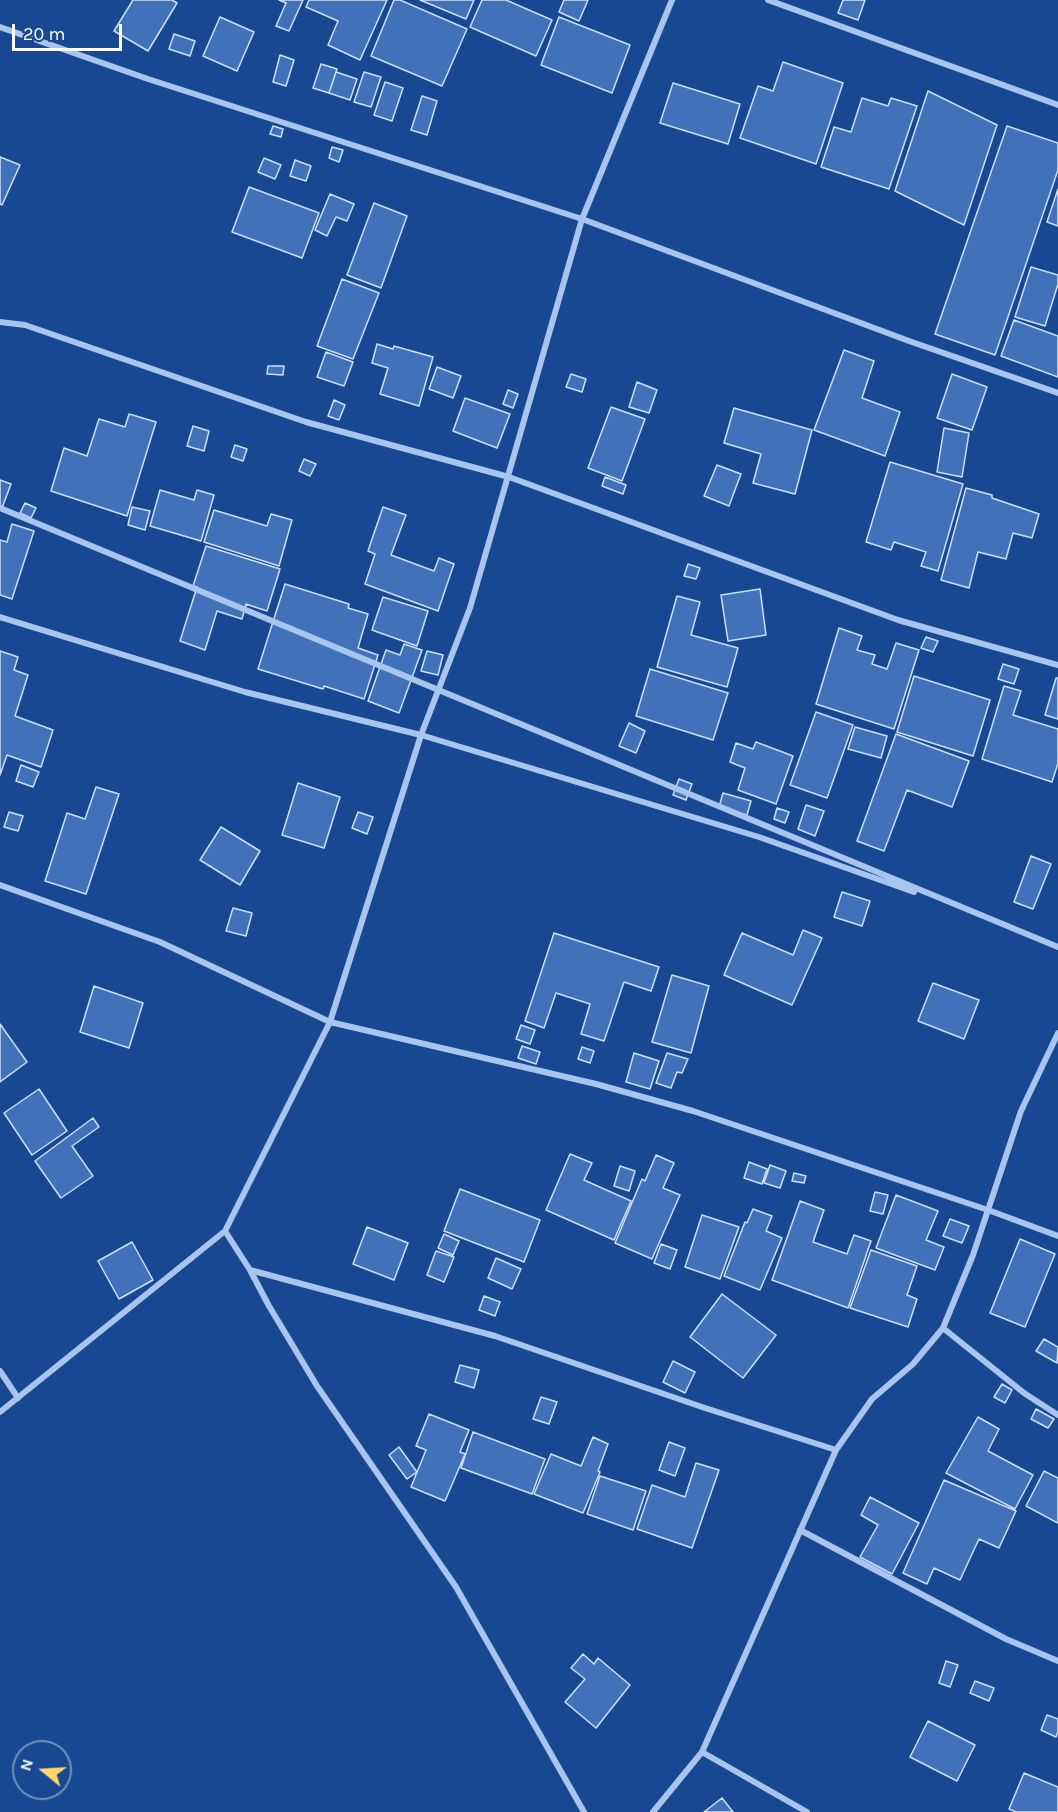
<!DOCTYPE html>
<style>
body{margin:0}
#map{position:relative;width:1058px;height:1812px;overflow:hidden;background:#184891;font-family:Karla,sans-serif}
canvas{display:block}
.north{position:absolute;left:12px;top:1740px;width:60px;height:60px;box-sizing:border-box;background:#184891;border:2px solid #7491bd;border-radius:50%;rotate:288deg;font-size:16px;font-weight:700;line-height:24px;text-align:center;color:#fff}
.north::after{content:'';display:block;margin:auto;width:21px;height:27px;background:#ffd865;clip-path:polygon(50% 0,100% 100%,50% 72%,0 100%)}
.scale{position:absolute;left:12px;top:24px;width:110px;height:27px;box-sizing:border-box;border:3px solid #fff;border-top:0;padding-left:8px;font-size:18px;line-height:21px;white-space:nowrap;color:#fff;-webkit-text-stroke:4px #184891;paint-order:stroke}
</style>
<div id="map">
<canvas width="1058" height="1812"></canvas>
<div class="north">N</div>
<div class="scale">20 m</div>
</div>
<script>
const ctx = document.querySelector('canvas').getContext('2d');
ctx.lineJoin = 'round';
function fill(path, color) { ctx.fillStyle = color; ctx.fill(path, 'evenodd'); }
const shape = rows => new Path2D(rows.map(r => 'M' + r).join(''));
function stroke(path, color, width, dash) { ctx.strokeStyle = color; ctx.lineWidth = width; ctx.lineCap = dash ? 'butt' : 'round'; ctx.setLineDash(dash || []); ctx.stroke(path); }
const building = shape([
 [133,0,172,0,177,3,148,51,114,31,133,0],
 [279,0,303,0,289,31,276,26,286,3,279,0],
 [309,0,387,0,360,60,328,45,338,21,306,7,309,0],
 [394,0,400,0,467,29,442,86,371,56,394,0],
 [420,0,474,0,466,19,420,0],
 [482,0,506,0,552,20,536,56,470,27,482,0],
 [564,0,588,0,579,21,559,12,564,0],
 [843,0,865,0,858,20,838,13,843,0],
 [220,17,254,32,237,71,203,56,220,17],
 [559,17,630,45,612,93,541,65,559,17],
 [174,34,195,41,190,56,169,49,174,34],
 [280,55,294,60,286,86,273,82,280,55],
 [783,62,843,83,816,164,740,138,758,86,773,91,783,62],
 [321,64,337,69,329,93,313,88,321,64],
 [336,72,357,79,350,100,329,93,336,72],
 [364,72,381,77,371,107,354,102,364,72],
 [385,82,403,88,392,121,374,115,385,82],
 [673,83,740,104,728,144,660,123,673,83],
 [928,91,997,125,964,225,895,191,928,91],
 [422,96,437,101,427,135,411,130,422,96],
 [862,98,888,106,891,98,917,106,889,189,821,167,834,127,851,132,862,98],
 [273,126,283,129,281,137,270,134,273,126],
 [1007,126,1058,143,1058,170,995,355,935,334,1007,126],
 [332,147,343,150,339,162,329,158,332,147],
 [0,157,20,165,2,205,0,204,0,157],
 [264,158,281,165,275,179,258,172,264,158],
 [295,160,311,166,306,181,290,176,295,160],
 [249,187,319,213,302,258,232,232,249,187],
 [1058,189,1058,226,1047,222,1058,189],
 [330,194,354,204,347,221,336,217,327,236,315,230,330,194],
 [374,203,407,216,381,288,347,275,374,203],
 [1031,267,1058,275,1058,284,1045,326,1015,317,1031,267],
 [342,279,379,293,353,359,317,346,342,279],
 [1014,320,1058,336,1058,377,1001,356,1014,320],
 [377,344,393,349,394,346,433,357,419,406,380,394,388,368,372,363,377,344],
 [844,350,874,361,862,398,900,412,885,456,814,430,844,350],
 [326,352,353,362,344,386,317,377,326,352],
 [268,366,284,366,283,375,267,374,268,366],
 [437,367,461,376,453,398,429,389,437,367],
 [571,374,586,379,582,392,566,387,571,374],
 [952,374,987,387,972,430,937,418,952,374],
 [637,382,657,390,649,413,629,407,637,382],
 [508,390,518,394,513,408,503,404,508,390],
 [465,398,510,414,497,448,453,431,465,398],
 [334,400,345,405,339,420,328,416,334,400],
 [611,407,645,419,622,481,588,468,611,407],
 [734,408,812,430,795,494,753,483,761,454,724,443,734,408],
 [129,414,156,422,127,516,51,491,64,448,87,456,99,419,125,427,129,414],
 [193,426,209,431,204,451,187,446,193,426],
 [944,428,969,433,962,477,937,472,944,428],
 [235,445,247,449,243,461,231,457,235,445],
 [304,459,316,464,310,476,299,471,304,459],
 [890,462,963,484,938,571,921,566,926,552,894,542,891,550,866,542,890,462],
 [717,465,741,474,729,506,704,496,717,465],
 [605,477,626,485,623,494,602,486,605,477],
 [0,480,11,484,2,508,0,507,0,480],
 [966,488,992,495,992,498,1039,514,1032,538,1013,533,1006,559,978,552,969,588,941,580,966,488],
 [160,490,194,500,197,490,214,495,201,541,150,526,160,490],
 [25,503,36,508,31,518,20,513,25,503],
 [132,507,150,511,145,530,128,525,132,507],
 [383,507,406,515,391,555,434,571,439,558,454,564,438,611,365,584,375,554,368,551,383,507],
 [214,510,267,526,271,514,292,520,279,566,204,542,214,510],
 [12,524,34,531,12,599,0,595,0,540,7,542,12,524],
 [206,546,280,569,267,611,246,604,242,619,217,611,205,650,180,641,197,587,193,586,206,546],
 [688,564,700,568,696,579,684,576,688,564],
 [285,584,349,604,348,608,368,614,358,648,378,655,364,699,324,686,323,689,258,669,285,584],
 [760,589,766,635,728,641,721,595,760,589],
 [677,596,700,602,691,635,738,648,727,687,657,667,677,596],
 [383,597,428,611,417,646,372,630,383,597],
 [839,628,862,636,857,650,875,655,872,664,887,669,896,643,919,650,894,729,816,704,839,628],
 [926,637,938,641,933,652,921,648,926,637],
 [404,644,422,650,399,713,368,701,386,650,400,655,404,644],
 [0,651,18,657,14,670,28,675,15,716,53,730,41,767,7,755,0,775,0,651],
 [427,651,443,655,438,675,421,671,427,651],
 [1003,664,1019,669,1014,684,998,679,1003,664],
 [650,669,728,693,713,740,636,716,650,669],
 [914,676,990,700,973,756,897,732,914,676],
 [1056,678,1058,678,1058,719,1045,715,1056,678],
 [1004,686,1021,691,1013,715,1058,729,1058,763,1052,782,982,759,1004,686],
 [816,712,853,725,827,798,790,785,816,712],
 [629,723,645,731,636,753,619,746,629,723],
 [855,727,887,736,881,758,848,749,855,727],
 [896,734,969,761,952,807,907,790,884,851,857,841,896,734],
 [756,742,793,756,776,804,738,790,745,768,730,762,736,743,753,749,756,742],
 [21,765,39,772,33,787,16,781,21,765],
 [679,779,692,784,686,800,673,795,679,779],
 [298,783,340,797,324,848,282,835,298,783],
 [96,787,119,794,86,894,45,881,67,813,85,819,96,787],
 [723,793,751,801,747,815,719,807,723,793],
 [806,805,824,811,815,836,798,829,806,805],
 [777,808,789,812,785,823,774,819,777,808],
 [9,812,23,816,18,831,4,827,9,812],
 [358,812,373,817,367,834,352,828,358,812],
 [221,827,260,851,240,885,200,860,221,827],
 [1031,856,1051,864,1033,909,1014,902,1031,856],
 [842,892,870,901,862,926,834,917,842,892],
 [233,908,252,913,246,936,226,931,233,908],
 [803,930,822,938,792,1005,724,975,742,933,793,955,803,930],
 [554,933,659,967,651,991,624,982,604,1041,581,1034,590,1004,556,993,544,1028,525,1021,554,933],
 [672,975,709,986,691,1053,652,1042,672,975],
 [933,983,979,1000,964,1039,918,1021,933,983],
 [94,986,143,1003,129,1048,80,1032,94,986],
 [0,1024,27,1062,0,1082,0,1024],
 [521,1025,535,1030,530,1044,516,1039,521,1025],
 [522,1046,540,1052,536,1064,518,1058,522,1046],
 [582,1047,594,1051,590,1063,578,1059,582,1047],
 [634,1053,659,1061,650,1089,626,1082,634,1053],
 [667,1053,688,1059,682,1073,677,1072,671,1088,656,1083,667,1053],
 [39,1089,67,1131,32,1155,4,1113,39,1089],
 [93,1118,99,1127,72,1146,93,1176,61,1198,35,1161,93,1118],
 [570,1154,592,1163,584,1180,631,1201,614,1240,546,1210,570,1154],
 [656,1155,674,1163,663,1188,680,1195,652,1259,615,1243,642,1179,645,1181,656,1155],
 [749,1162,767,1169,762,1184,744,1178,749,1162],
 [770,1165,786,1171,780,1188,764,1183,770,1165],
 [620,1166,635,1171,629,1191,614,1186,620,1166],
 [794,1173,806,1176,804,1183,792,1181,794,1173],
 [460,1189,540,1220,524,1262,444,1231,460,1189],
 [875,1192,888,1195,883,1214,870,1211,875,1192],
 [896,1195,938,1211,926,1240,944,1247,935,1270,876,1248,896,1195],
 [800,1201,824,1210,813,1242,847,1254,854,1235,871,1241,848,1308,772,1280,800,1201],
 [753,1209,772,1216,766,1231,782,1238,760,1290,724,1276,745,1222,747,1223,753,1209],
 [702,1215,739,1227,720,1279,685,1267,702,1215],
 [950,1219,969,1226,962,1243,943,1236,950,1219],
 [367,1227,408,1243,394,1280,353,1264,367,1227],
 [444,1234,459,1241,453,1255,438,1248,444,1234],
 [1020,1239,1055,1254,1025,1327,990,1313,1020,1239],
 [132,1242,153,1280,119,1299,98,1261,132,1242],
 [661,1244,677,1250,670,1269,654,1263,661,1244],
 [871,1250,917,1266,907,1295,917,1299,908,1327,850,1308,871,1250],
 [436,1251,454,1257,444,1282,427,1275,436,1251],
 [496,1258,521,1269,512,1289,488,1278,496,1258],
 [722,1294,776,1335,743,1378,690,1337,722,1294],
 [484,1296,500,1302,495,1316,479,1310,484,1296],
 [1044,1339,1058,1347,1057,1363,1036,1351,1044,1339],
 [673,1361,695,1372,685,1393,663,1382,673,1361],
 [460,1365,479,1370,474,1388,455,1382,460,1365],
 [1002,1384,1012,1390,1005,1403,994,1397,1002,1384],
 [541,1397,557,1402,549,1424,533,1419,541,1397],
 [1036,1409,1054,1419,1048,1428,1031,1419,1036,1409],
 [429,1414,469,1430,460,1452,465,1454,445,1501,411,1487,426,1450,416,1446,429,1414],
 [978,1417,999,1429,988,1451,1033,1475,1015,1509,946,1473,978,1417],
 [473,1432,545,1459,532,1494,461,1468,473,1432],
 [593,1437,608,1444,598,1471,600,1472,583,1513,534,1494,551,1454,581,1466,593,1437],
 [669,1442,685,1448,675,1476,659,1470,669,1442],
 [399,1447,417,1472,407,1479,389,1455,399,1447],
 [696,1463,719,1470,692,1548,637,1529,652,1485,685,1497,696,1463],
 [1044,1471,1058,1478,1058,1523,1026,1506,1044,1471],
 [600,1476,646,1491,633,1530,587,1514,600,1476],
 [944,1480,1016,1511,999,1548,979,1539,960,1580,934,1568,927,1584,903,1573,944,1480],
 [870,1497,919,1523,892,1574,860,1557,878,1525,861,1515,870,1497],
 [583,1654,594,1664,598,1658,630,1685,596,1728,565,1702,585,1679,571,1668,583,1654],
 [946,1661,958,1665,950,1687,939,1683,946,1661],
 [975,1681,994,1688,989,1701,970,1693,975,1681],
 [1047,1715,1058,1719,1058,1731,1056,1737,1041,1730,1047,1715],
 [928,1721,975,1745,957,1781,910,1757,928,1721],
 [1024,1773,1058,1787,1058,1812,1016,1812,1009,1809,1024,1773],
 [722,1798,733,1812,704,1812,722,1798]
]);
const minor = shape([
 [768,0,1058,105],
 [0,27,148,79,582,219,909,341,1058,393],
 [0,322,25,325,306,422,509,477,898,620,1058,665],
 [0,508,1058,947],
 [0,617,245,692,421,735,759,837,914,892],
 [0,885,160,942,330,1022,596,1084,693,1111,988,1210,1058,1236],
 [225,1231,250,1270,269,1306,317,1386,456,1587,584,1812],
 [250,1270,495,1336,702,1407,836,1450],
 [943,1328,973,1255,1021,1111,1058,1033],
 [0,1371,18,1398],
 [0,1412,225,1231,330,1022,421,735,470,608,582,219,672,0],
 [800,1530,1006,1639,1058,1661],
 [702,1752,807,1812],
 [653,1812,702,1752,836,1450,872,1399,913,1364,943,1328,1024,1393,1058,1415]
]);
fill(building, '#4171b9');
stroke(building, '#cde0fb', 1.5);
stroke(minor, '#a7c5ef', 6);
</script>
